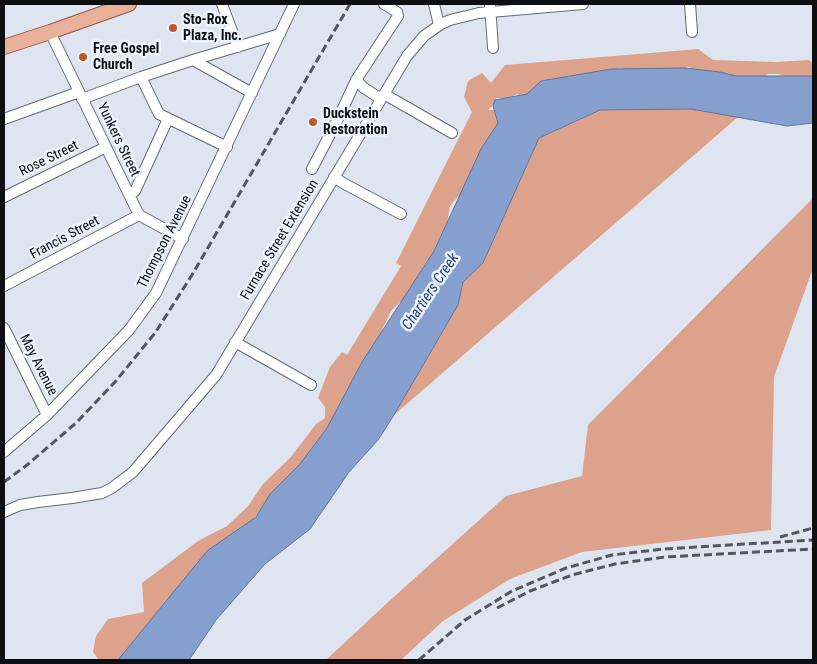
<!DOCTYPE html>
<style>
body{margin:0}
#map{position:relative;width:817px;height:664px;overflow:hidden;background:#dfe5f0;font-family:"Roboto Condensed",sans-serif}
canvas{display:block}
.frame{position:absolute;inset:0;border:5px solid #0d0f13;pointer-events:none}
</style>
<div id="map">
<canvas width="817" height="664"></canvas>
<div class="frame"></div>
</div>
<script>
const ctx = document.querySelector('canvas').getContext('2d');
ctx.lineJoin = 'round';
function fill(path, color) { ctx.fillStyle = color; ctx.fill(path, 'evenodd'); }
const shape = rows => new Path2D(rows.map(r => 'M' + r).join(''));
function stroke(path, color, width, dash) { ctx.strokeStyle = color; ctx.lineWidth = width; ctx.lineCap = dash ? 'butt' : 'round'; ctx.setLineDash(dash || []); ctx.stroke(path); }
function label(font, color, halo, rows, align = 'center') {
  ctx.font = font + ' "Roboto Condensed",sans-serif'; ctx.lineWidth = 5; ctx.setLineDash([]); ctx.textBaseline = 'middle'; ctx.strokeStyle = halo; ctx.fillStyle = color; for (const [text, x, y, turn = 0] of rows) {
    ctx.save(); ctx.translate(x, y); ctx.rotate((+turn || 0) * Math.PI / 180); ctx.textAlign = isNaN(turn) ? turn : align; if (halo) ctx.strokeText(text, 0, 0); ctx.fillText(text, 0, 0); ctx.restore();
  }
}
const forest = shape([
 [698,49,713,60,776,62,809,60,813,63,813,78,788,77,778,74,768,74,764,77,748,78,744,76,740,78,734,78,730,74,725,73,717,76,696,71,689,67,680,69,633,73,620,68,615,71,595,75,587,73,582,78,570,79,568,76,562,80,541,81,538,88,523,97,517,94,509,98,496,98,495,103,488,110,500,110,504,113,468,185,450,206,444,243,426,262,407,295,391,311,373,349,362,362,358,374,318,448,238,535,131,660,99,660,93,652,96,636,108,619,144,612,142,583,198,541,227,526,248,506,263,484,290,458,316,424,325,418,325,407,318,398,330,367,342,352,347,355,401,266,396,263,472,112,464,97,468,81,482,73,491,83,505,65],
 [691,109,738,117,394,415,458,305,463,282,483,263,539,138,600,110],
 [813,198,813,268,774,377,771,530,582,552,510,579,443,621,401,660,326,660,386,604,506,496,582,476,588,425]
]);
const water = shape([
 [685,68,720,72,736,76,813,76,813,123,787,126,691,109,600,110,539,138,483,263,463,282,458,305,394,415,378,440,349,472,310,529,265,564,216,620,189,660,118,660,207,551,256,517,270,494,300,464,327,428,362,362,434,251,481,149,498,123,493,106,495,100,527,94,541,81,611,69,685,68]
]);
const minor = shape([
 [222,4,238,47],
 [434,4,439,25],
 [490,4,493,48],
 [690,4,692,32],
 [50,32,139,215,183,239],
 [193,60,252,93],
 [141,77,159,114,227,147],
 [384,94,452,133],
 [82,99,141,77,193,60,280,34],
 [381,99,364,88,356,80,398,16,397,12,384,4],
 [4,119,79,92],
 [312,169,339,117,356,80],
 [334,177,343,183,401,214],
 [129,193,135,191,168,119],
 [4,197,106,147],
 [4,286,139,215],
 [4,328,47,415],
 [235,342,311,385],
 [4,452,47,415,129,330,156,293,294,4],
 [4,512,20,505,38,502,72,498,102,493,112,488,133,472,216,375,407,56,424,36,441,24,450,20,479,13,583,4]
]);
const major = shape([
 [4,47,50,32,129,4]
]);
const rail = shape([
 [4,482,27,465,76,423,115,382,155,333,192,275,350,4],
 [780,537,813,528],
 [497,608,530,591,572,575,615,564,665,557,813,549],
 [419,660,465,620,512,591,566,568,612,555,663,549,813,540]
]);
const markers = [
 [173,28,5,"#be582b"],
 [83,57,5,"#be582b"],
 [313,122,5,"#be582b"]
];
const poiNames = [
 ["Sto-Rox",183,20],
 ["Plaza, Inc.",183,36],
 ["Free Gospel",93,49],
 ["Church",93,65],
 ["Duckstein",323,114],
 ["Restoration",323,130]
];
const streetNames = [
 ["Yunkers Street",118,140,64],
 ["Rose Street",49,159,-26],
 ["Francis Street",65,238,-28],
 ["Furnace Street Extension",280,240,-59],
 ["Thompson Avenue",165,242,-63],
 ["May Avenue",38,365,63]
];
const waterNames = [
 ["Chartiers Creek",431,292,-56]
];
fill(forest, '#dca28b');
fill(water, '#859fcf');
stroke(water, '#617497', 1);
stroke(minor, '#656a73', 12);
stroke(major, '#93563f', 16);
stroke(minor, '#fff', 10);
stroke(major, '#e9b19a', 14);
stroke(rail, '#53565c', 3, [8, 4]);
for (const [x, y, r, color] of markers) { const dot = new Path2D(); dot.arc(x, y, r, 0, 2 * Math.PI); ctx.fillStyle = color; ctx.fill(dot); stroke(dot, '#ecf3fd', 2); }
label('bold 14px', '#0d0f13', '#ecf3fd', poiNames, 'left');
label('14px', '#0d0f13', '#ecf3fd', streetNames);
label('italic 15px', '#1e3c77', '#ecf3fd', waterNames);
</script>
